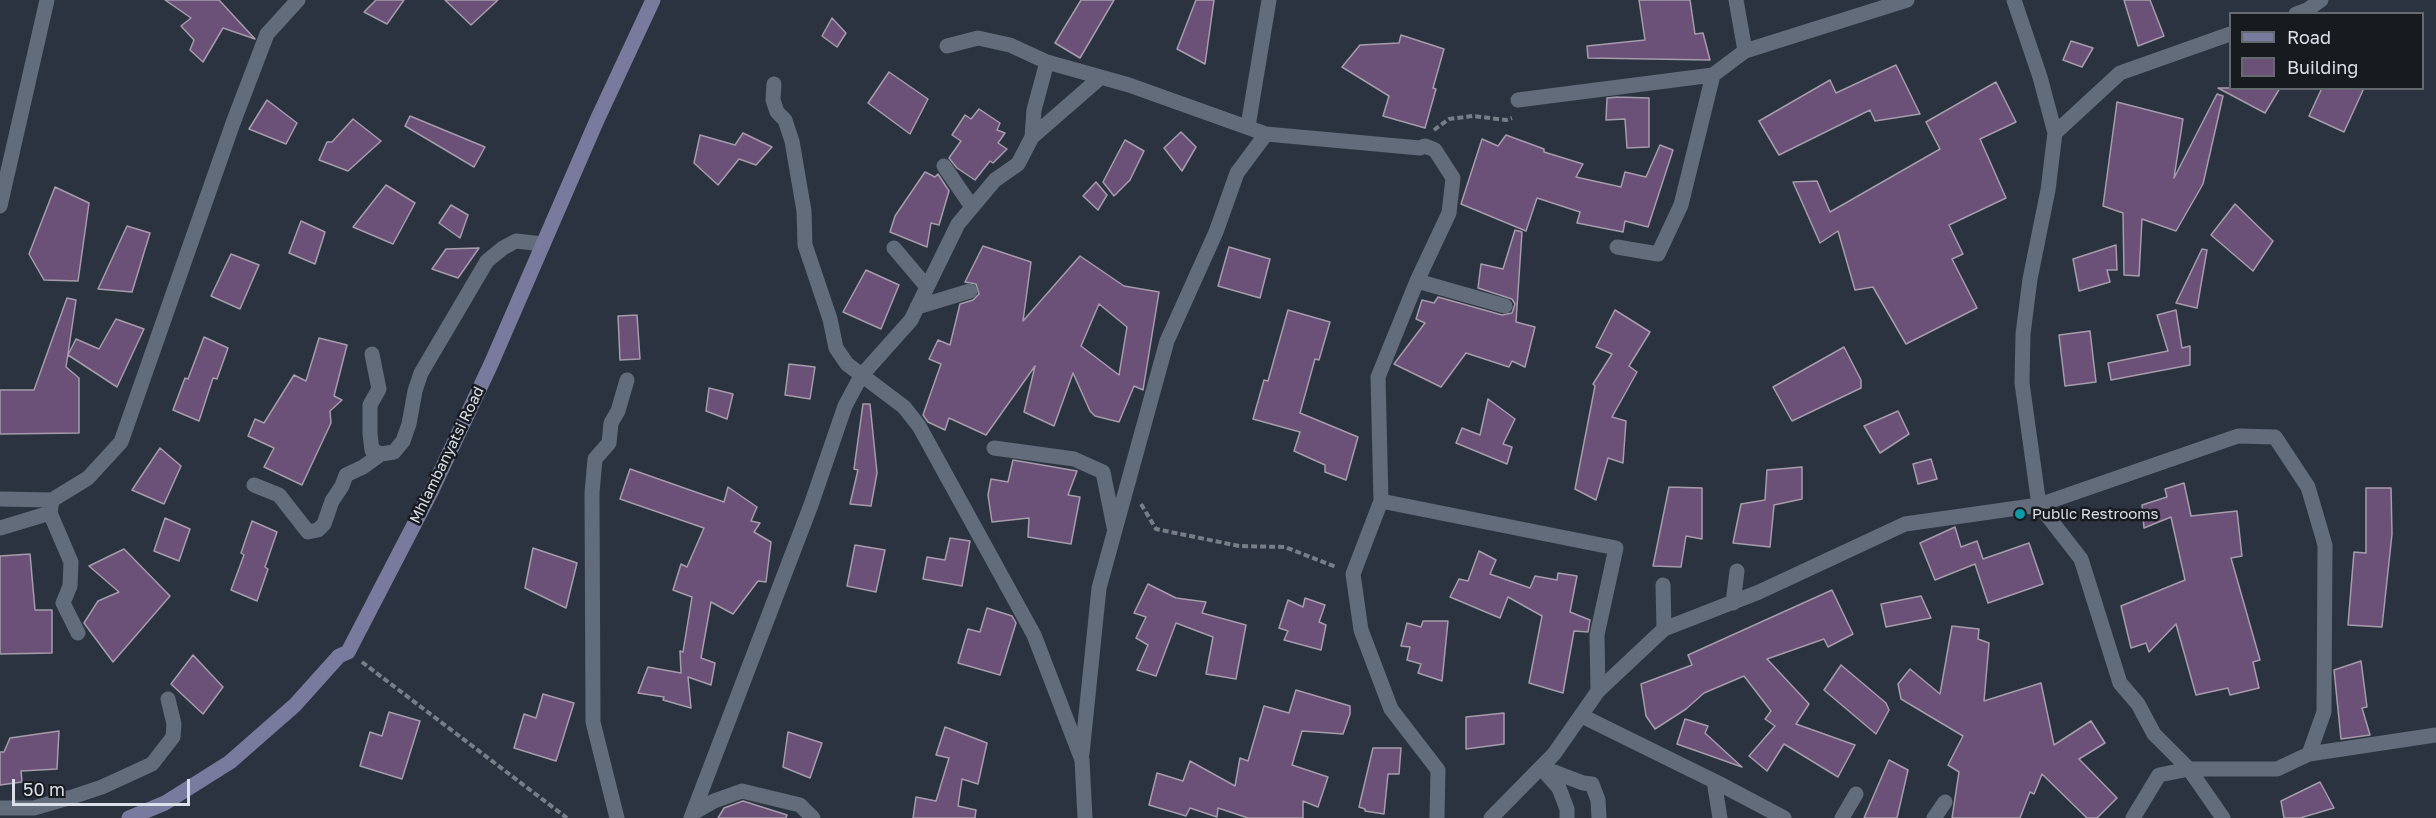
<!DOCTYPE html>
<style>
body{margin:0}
#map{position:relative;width:2436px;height:818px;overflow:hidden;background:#2b3340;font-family:"Golos Text",sans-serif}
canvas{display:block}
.legend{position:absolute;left:2229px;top:12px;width:195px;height:78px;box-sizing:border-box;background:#171b20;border:2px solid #656a70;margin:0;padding:8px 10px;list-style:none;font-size:18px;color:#dbe0e8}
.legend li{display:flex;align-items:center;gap:12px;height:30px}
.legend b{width:30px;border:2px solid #656a70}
.scale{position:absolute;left:12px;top:779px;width:178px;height:27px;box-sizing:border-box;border:3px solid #dbe0e8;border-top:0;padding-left:8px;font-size:18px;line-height:21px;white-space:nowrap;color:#dbe0e8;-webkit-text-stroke:4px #171b20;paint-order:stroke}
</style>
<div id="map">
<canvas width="2436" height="818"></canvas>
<ul class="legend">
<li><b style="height:8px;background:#787b9d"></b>Road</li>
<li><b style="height:16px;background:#6b5178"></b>Building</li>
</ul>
<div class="scale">50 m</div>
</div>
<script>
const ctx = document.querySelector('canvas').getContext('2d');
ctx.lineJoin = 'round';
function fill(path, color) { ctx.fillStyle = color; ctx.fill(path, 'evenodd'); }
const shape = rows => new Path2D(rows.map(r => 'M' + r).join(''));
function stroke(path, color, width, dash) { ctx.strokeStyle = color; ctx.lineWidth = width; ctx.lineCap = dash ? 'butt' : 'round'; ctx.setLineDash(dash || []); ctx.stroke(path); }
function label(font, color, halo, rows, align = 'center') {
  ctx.font = font + ' "Golos Text",sans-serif'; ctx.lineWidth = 5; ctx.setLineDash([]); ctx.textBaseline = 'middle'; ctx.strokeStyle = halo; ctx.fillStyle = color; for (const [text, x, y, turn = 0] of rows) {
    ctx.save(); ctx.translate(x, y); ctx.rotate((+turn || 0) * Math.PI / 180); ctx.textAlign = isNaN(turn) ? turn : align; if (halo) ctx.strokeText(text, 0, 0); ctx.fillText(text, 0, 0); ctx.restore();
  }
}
const building = shape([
 [165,0,219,0,255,39,223,28,203,62,190,50,194,40,181,26,191,18,165,0],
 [376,0,404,0,387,24,364,12,376,0],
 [445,0,498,0,471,25,445,0],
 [1081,0,1114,0,1080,58,1055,43,1081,0],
 [1196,0,1214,0,1205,64,1177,49,1196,0],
 [1639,0,1690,0,1695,34,1703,33,1710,60,1588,58,1587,46,1645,40,1639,0],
 [2124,0,2150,0,2164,36,2138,46,2124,0],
 [832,18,846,33,837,47,822,36,832,18],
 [1401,35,1444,49,1433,88,1436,89,1425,128,1383,116,1389,96,1342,67,1360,45,1399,43,1401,35],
 [2071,41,2093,48,2082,67,2063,60,2071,41],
 [1896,65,1920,114,1875,121,1870,110,1779,155,1759,121,1830,80,1836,93,1896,65],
 [889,72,928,99,910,134,868,103,889,72],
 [1996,82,2016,122,1980,139,2006,198,1949,225,1963,254,1952,259,1977,308,1906,344,1873,287,1855,290,1838,231,1820,243,1793,182,1817,181,1830,212,1940,149,1926,122,1996,82],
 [2218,88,2280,88,2265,113,2218,88],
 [2322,88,2364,88,2344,132,2309,116,2322,88],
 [2217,94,2223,96,2203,184,2176,231,2142,219,2139,276,2124,275,2123,213,2103,206,2117,102,2183,119,2174,178,2217,94],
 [1618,97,1649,98,1649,147,1627,148,1625,119,1606,120,1607,98,1618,97],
 [267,100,297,123,286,144,249,129,267,100],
 [979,109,1000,123,997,130,1005,133,998,143,1007,149,993,163,990,161,975,180,957,168,949,158,961,141,952,135,965,115,971,119,979,109],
 [410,116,485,147,474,167,405,126,410,116],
 [353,119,381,141,348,171,319,160,327,142,332,142,353,119],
 [1181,132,1196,147,1182,171,1164,148,1181,132],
 [743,133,772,147,756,165,739,159,718,185,694,163,700,135,735,145,743,133],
 [1506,135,1544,149,1544,152,1583,164,1576,177,1621,187,1625,172,1646,177,1660,145,1673,150,1648,227,1625,221,1623,232,1577,223,1580,212,1537,198,1526,231,1461,204,1482,139,1498,146,1506,135],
 [1125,140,1144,151,1130,180,1114,196,1103,182,1125,140],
 [925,172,935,177,938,174,949,191,939,225,931,223,927,247,890,232,895,216,925,172],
 [1096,182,1107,195,1098,210,1083,196,1096,182],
 [386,185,415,203,393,244,353,227,386,185],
 [55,187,89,203,78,281,44,280,29,254,55,187],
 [2235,204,2273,241,2253,271,2211,235,2235,204],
 [451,205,468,215,460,238,439,223,451,205],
 [301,221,325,232,315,264,289,253,301,221],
 [127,226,150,233,132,292,98,289,127,226],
 [1515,230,1522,232,1516,322,1535,327,1525,367,1512,361,1509,367,1466,353,1441,387,1394,364,1425,323,1416,319,1422,300,1434,303,1438,297,1502,315,1512,313,1515,304,1512,299,1478,288,1481,264,1503,269,1515,230],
 [2116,245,2117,270,2107,270,2110,282,2079,291,2073,259,2116,245],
 [983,246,1031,262,1023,321,1080,256,1124,286,1159,292,1143,390,1134,386,1119,422,1095,416,1090,411,1073,373,1054,426,1024,412,1035,366,986,435,949,418,945,430,928,422,923,415,941,364,929,359,938,340,950,345,960,304,973,300,979,294,976,284,965,282,983,246],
 [1099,304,1127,327,1119,375,1081,346,1099,304],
 [1229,247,1270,259,1260,298,1218,286,1229,247],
 [479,248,458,278,432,269,446,249,479,248],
 [2202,249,2207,250,2197,308,2176,303,2202,249],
 [231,254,259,265,240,309,211,296,231,254],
 [866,270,899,285,881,329,843,312,866,270],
 [67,298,76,300,66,367,79,378,79,433,0,434,0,390,34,390,67,298],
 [1288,310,1330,322,1319,360,1315,359,1300,413,1358,437,1346,480,1325,472,1325,465,1294,451,1300,432,1253,419,1264,380,1268,381,1288,310],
 [1615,310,1650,332,1629,366,1637,372,1612,417,1626,421,1623,463,1608,458,1596,500,1575,489,1595,386,1593,384,1612,354,1596,347,1615,310],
 [2176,310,2182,348,2190,346,2190,365,2111,380,2108,363,2168,351,2157,315,2176,310],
 [637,315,640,359,620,360,618,316,637,315],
 [116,319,144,329,117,387,68,355,76,339,99,349,116,319],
 [2090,331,2096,382,2065,386,2059,335,2090,331],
 [204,337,228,348,217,379,213,378,199,421,173,410,185,378,188,379,204,337],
 [319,338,347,345,334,396,342,400,330,411,331,423,302,485,264,467,274,448,248,436,255,419,264,423,294,375,306,381,319,338],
 [1844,347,1861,380,1861,388,1792,421,1773,387,1844,347],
 [789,364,815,367,810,399,785,395,789,364],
 [709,388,733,394,727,419,706,411,709,388],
 [1488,399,1515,419,1503,444,1512,447,1507,464,1456,443,1462,428,1480,435,1488,399],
 [863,404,870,404,877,473,871,506,850,504,858,470,854,469,863,404],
 [1898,411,1909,434,1880,453,1864,426,1898,411],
 [160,448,181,466,164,504,132,490,160,448],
 [1931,459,1937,479,1918,484,1913,464,1931,459],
 [1013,460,1077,471,1068,495,1080,497,1071,544,1028,537,1029,518,992,522,988,495,991,479,1008,482,1013,460],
 [1802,467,1802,499,1774,505,1770,547,1733,543,1741,504,1765,500,1767,470,1802,467],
 [630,469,724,502,728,487,757,507,751,521,760,523,754,532,771,542,766,582,758,581,733,614,711,602,701,658,715,663,711,685,688,677,691,708,663,700,664,697,638,693,648,667,681,673,680,651,683,652,692,597,673,590,681,564,687,567,704,528,620,499,630,469],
 [2184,483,2191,516,2237,511,2242,556,2231,558,2260,660,2253,662,2259,688,2230,695,2228,688,2196,695,2176,624,2149,652,2146,643,2131,648,2121,606,2185,580,2171,517,2144,528,2142,505,2167,497,2165,489,2184,483],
 [1669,487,1702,488,1702,539,1686,536,1681,567,1653,566,1669,487],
 [2366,488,2391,488,2392,534,2382,627,2348,625,2354,552,2366,553,2366,488],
 [165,518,190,529,179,561,154,551,165,518],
 [252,521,277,532,265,567,268,569,257,601,231,590,244,555,241,553,252,521],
 [1955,527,1961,547,1977,541,1983,559,2029,543,2043,584,1988,603,1975,564,1935,580,1920,543,1955,527],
 [950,538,970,541,962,586,923,579,927,557,945,560,950,538],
 [855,545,885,550,876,592,847,586,855,545],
 [533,548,577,563,566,608,525,588,533,548],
 [124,549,170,596,113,662,84,623,98,601,119,592,89,566,124,549],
 [1479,551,1496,560,1490,574,1530,588,1535,576,1557,580,1558,573,1577,576,1570,612,1590,620,1588,632,1574,631,1563,693,1529,683,1542,616,1508,597,1500,618,1450,597,1459,579,1468,581,1479,551],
 [30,554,35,610,52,610,52,653,0,654,0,556,30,554],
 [1148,584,1176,598,1206,602,1202,613,1246,625,1236,679,1206,674,1213,637,1176,623,1156,676,1137,670,1148,645,1136,638,1146,617,1134,613,1148,584],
 [1832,590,1853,634,1828,647,1824,639,1767,659,1809,704,1796,724,1855,745,1838,777,1784,744,1767,771,1749,756,1775,726,1765,719,1771,711,1744,676,1704,693,1686,709,1655,729,1646,716,1641,684,1692,665,1688,655,1832,590],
 [1921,596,1931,618,1886,627,1881,604,1921,596],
 [1305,598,1325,605,1319,622,1326,625,1321,650,1284,640,1288,631,1279,628,1288,600,1303,607,1305,598],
 [987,608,1012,616,1016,623,1000,675,958,663,968,629,980,632,987,608],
 [1423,621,1448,621,1442,681,1418,673,1421,664,1407,660,1410,647,1401,646,1407,623,1421,627,1423,621],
 [1952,626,1979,629,1978,639,1989,643,1984,701,2041,683,2054,745,2091,721,2105,743,2079,759,2117,798,2097,818,2087,818,2042,774,2034,794,2030,792,2020,818,1952,818,1959,772,1948,765,1963,736,1901,699,1898,684,1910,669,1940,694,1952,626],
 [193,655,223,687,203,714,171,684,193,655],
 [2361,661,2367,707,2362,708,2370,735,2341,739,2334,670,2361,661],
 [1841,665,1886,703,1889,710,1876,734,1824,690,1841,665],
 [1296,690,1350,706,1350,714,1343,734,1302,731,1292,765,1328,777,1318,807,1303,801,1303,818,1248,818,1218,808,1217,817,1190,808,1186,816,1149,805,1157,773,1183,781,1190,761,1235,786,1240,758,1248,761,1264,706,1289,713,1296,690],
 [543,694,574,703,556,761,514,748,524,714,536,718,543,694],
 [389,712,420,721,402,779,360,766,370,732,382,736,389,712],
 [1504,713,1504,744,1466,749,1466,717,1504,713],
 [1685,719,1708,726,1705,733,1742,767,1677,744,1685,719],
 [945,727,987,743,978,784,962,779,958,806,976,810,975,818,913,818,916,797,936,801,949,758,936,755,945,727],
 [59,731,57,769,21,771,22,782,0,785,0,752,4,752,10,738,59,731],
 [788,732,822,743,810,778,783,767,788,732],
 [1373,748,1401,748,1399,774,1388,774,1384,814,1365,811,1365,809,1359,807,1373,748],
 [1889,760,1908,770,1897,818,1864,818,1889,760],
 [2320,782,2334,808,2300,818,2284,818,2281,801,2320,782],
 [743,801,787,815,786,818,718,818,724,808,743,801]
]);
const path = shape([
 [1434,130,1449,119,1473,116,1506,120,1512,118],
 [1141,504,1156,529,1239,546,1285,547,1336,567],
 [362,662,567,818]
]);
const minor = shape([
 [1736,0,1745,51],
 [2014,0,2040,77,2055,133,2048,190,2030,279,2023,334,2022,383,2039,505,2081,559,2120,683,2138,704,2154,734,2189,769,2223,818],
 [2296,14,2307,10,2321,0],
 [947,46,978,38,1010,45,1047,62,1129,85,1266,134,1420,148,1425,146,1435,150,1453,178,1449,213,1417,281,1378,377,1381,501,1353,574,1361,630,1391,709,1438,770,1437,818],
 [774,84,773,100,777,112,785,120,792,141,804,211,805,245,830,319,836,348,847,364,904,407,919,426,1034,635,1082,760,1085,818],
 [1518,100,1713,75,1745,51,1907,0],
 [1248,126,1269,0],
 [2055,133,2120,73,2230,34],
 [1032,137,1101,77],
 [944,166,972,207],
 [0,206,47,0],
 [1617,247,1658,254,1681,205,1713,75],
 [894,248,927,287],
 [1417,281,1505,306],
 [917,307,970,291],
 [372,354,379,389,370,405,370,434,372,450,381,454,394,452,403,441,409,424,415,391,421,373,487,261,503,248,516,241,543,244],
 [994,448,1074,459,1103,472,1114,527],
 [254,485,279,495,308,532,318,530,324,524,332,501,342,486,346,475,363,467,381,454],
 [0,499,52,500,88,478,121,442,233,123,267,34,298,0],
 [52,500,50,513,71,562,70,586,63,603,78,633],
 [1381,501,1616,548,1597,635,1598,691],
 [0,528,50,513],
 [1663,585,1664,629],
 [1733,603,1737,571],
 [1582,716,1718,783,1784,818],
 [1082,754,1099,588,1167,341,1216,232,1237,173,1266,134],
 [2309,754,2436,735],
 [1541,767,1583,783,1592,784,1598,800,1599,818],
 [1543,770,1559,788,1567,809,1567,818],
 [1714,781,1720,818],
 [0,808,34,808,72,797,102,787,152,764,173,737,174,724,168,699],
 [693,813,714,801,742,791,800,805,813,818],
 [617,818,593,722,592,493,595,459,609,443,611,423,618,411,627,380],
 [691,818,811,505,845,406,861,376,911,320,958,224,995,180,1018,164,1032,137,1034,110,1047,62],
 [1491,818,1554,754,1598,691,1664,629,1759,592,1905,524,2039,505,2238,436,2275,437,2308,487,2325,545,2324,712,2309,754,2277,769,2189,769,2159,775,2133,818],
 [1842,818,1856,794],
 [1934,818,1945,802]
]);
const secondary = shape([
 [129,818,165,803,230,762,295,705,339,656,348,652,431,492,491,364,597,120,653,0]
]);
const markers = [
 [2020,514,6,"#0f9aa8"]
];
const streetNames = [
 ["Mhlambanyatsi Road",447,455,-64]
];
const poiNames = [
 ["Public Restrooms",2032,514]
];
fill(building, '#6b5178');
stroke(building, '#a69cab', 1.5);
stroke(path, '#777e88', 4, [6, 3]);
stroke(minor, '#626c7a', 15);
stroke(secondary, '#787b9d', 15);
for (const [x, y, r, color] of markers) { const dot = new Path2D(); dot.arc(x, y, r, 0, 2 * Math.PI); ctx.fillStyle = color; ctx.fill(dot); stroke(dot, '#171b20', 2); }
label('15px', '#dbe0e8', '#171b20', streetNames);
label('15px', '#dbe0e8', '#171b20', poiNames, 'left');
</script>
